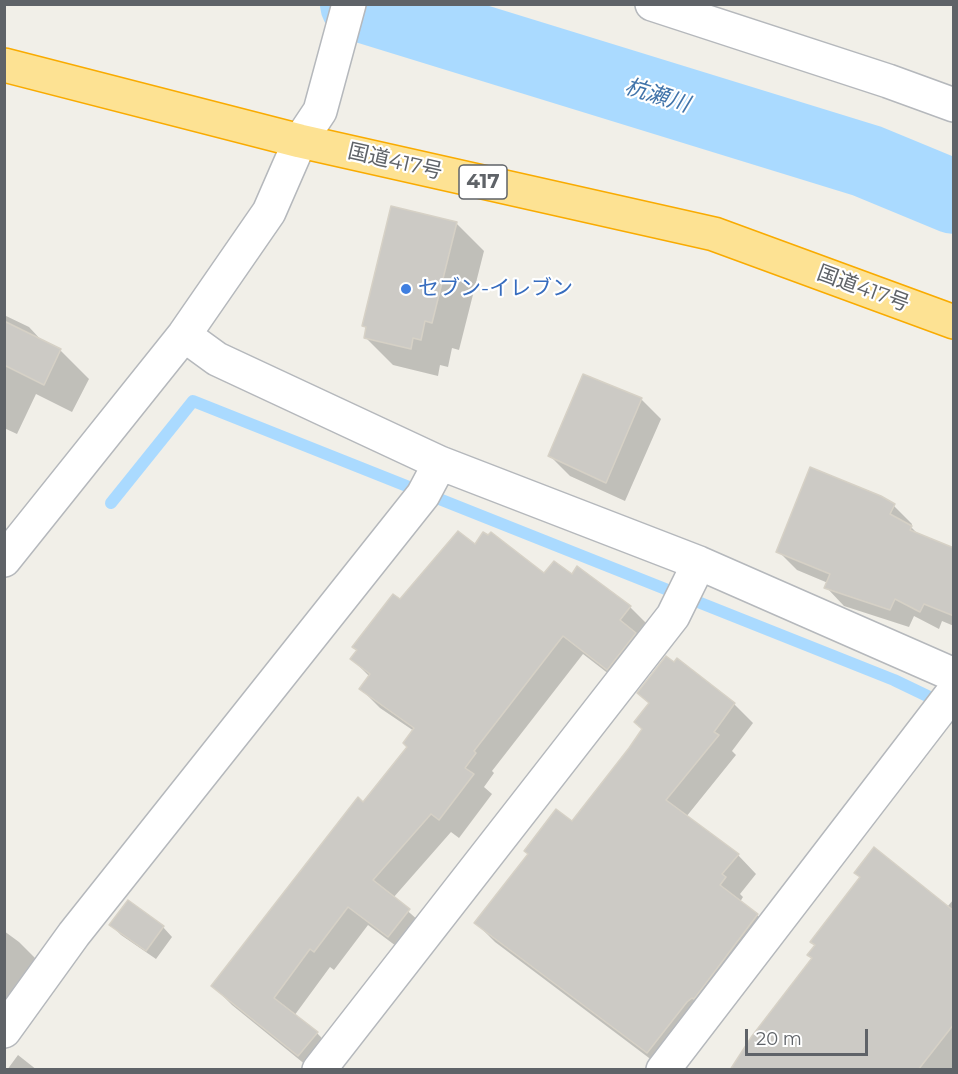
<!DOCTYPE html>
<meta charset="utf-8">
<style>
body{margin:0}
#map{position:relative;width:958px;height:1074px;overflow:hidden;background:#f1efe8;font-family:Montserrat,sans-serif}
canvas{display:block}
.frame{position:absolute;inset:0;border:6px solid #5f6368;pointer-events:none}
.scale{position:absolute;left:745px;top:1029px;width:123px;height:27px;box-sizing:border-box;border:3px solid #5f6368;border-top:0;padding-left:8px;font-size:18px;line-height:21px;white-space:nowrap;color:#5f6368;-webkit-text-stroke:4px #fff;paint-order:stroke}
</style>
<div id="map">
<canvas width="958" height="1074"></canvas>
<div class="frame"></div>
<div class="scale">20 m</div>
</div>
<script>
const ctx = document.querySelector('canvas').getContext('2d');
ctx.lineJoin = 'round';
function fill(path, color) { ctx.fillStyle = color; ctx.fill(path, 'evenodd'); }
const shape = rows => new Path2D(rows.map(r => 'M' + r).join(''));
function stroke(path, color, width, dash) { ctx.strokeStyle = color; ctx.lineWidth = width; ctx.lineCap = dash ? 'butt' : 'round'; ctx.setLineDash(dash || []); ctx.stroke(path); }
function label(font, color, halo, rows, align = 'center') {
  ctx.font = font + ' Montserrat,"Noto Sans JP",sans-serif'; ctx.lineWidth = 4.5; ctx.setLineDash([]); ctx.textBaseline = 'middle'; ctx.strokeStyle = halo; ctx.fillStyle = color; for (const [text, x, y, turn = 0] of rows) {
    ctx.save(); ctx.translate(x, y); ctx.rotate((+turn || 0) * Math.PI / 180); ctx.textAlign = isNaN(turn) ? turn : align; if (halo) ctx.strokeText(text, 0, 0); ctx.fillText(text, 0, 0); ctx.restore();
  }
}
const shadow = shape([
 [456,223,484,251,459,350,452,348,448,367,440,365,438,376,393,365,365,337,367,329,363,325],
 [4,315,29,327,43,342,61,351,89,379,72,412,36,394,17,434,4,428],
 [641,399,661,419,625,501,570,476,550,456],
 [894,506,912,524,911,527,919,535,954,550,954,626,942,621,939,629,914,616,909,627,844,606,826,587,828,583,797,570,778,551],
 [475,546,545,575,572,576,630,607,649,626,627,688,583,654,492,771,494,773,484,787,492,794,459,838,451,832,393,898,428,929,408,955,368,925,334,970,330,967,294,1016,317,1033,336,1053,312,1070,232,1005,213,986,409,747,414,731,380,708,361,689,370,677,352,659,400,601],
 [639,693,734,704,753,723,732,751,736,755,686,817,738,855,756,874,740,894,743,897,740,902,757,915,776,934,665,1070,495,942,476,923,572,823,643,730,650,704],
 [954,899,954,1066,951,1070,732,1070,947,907],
 [111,925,163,927,172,937,156,959,121,935],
 [4,931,19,942,47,970,4,1007],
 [18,1055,37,1070,7,1070]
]);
const stream = shape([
 [111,503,193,401,894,680,944,704]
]);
const river = shape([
 [357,4,867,161,954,197]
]);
const building = shape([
 [391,206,457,222,432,323,425,321,421,340,413,338,411,349,364,338,366,327,362,326,391,206],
 [4,321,61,349,44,385,4,365,4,321],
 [583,374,642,398,606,483,548,456,583,374],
 [810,467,881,496,895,504,890,514,912,526,910,530,954,548,954,616,924,604,920,612,895,599,890,610,824,588,830,574,776,552,810,467],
 [458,531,475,544,483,532,488,535,491,532,544,573,554,561,572,574,577,566,631,606,620,620,636,633,607,670,563,636,474,751,476,753,465,768,474,774,439,820,431,814,373,880,410,909,388,937,348,907,314,952,310,949,274,998,318,1032,298,1056,211,986,358,797,363,802,407,747,403,743,414,728,359,689,370,674,350,659,357,650,352,647,393,594,400,599,458,531],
 [666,656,674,662,677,658,735,703,714,732,719,735,666,800,739,854,722,874,726,877,720,885,758,914,694,999,692,998,687,1002,647,1053,474,923,528,854,524,851,556,809,572,821,629,748,642,729,634,722,649,703,637,693,666,656],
 [874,847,954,911,954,1024,918,1070,730,1070,752,1036,812,958,807,955,815,945,810,942,860,877,854,873,874,847],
 [128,900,164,926,146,951,109,925,128,900]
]);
const minor = shape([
 [652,4,888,81,954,105],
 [184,335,217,359,440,463,699,563,954,675],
 [4,560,184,335,269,212,300,141,320,111,349,4],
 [4,1031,74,934,423,495,440,463],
 [319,1070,673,616,699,563],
 [663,1070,954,691]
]);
const highway = shape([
 [4,65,300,141,714,234,954,322]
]);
const markers = [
 [406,289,6,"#3f7fe0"]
];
const shields = [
 [483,182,48]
];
const shieldNames = [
 ["417",483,182]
];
const streetNames = [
 ["国道417号",395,162,13],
 ["国道417号",863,289,20]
];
const shopNames = [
 ["セブン-イレブン",418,289]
];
const waterNames = [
 ["杭瀬川",657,96,17]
];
fill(shadow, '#0003');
stroke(stream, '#aadaff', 12);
stroke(river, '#aadaff', 74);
fill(building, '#cccac5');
stroke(building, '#d6d1c6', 1.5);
stroke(minor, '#b5b8bc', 36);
stroke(highway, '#f9ab00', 36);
stroke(minor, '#fff', 33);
stroke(highway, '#fde293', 33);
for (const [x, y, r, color] of markers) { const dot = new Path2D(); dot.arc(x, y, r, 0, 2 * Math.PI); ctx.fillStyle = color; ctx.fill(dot); stroke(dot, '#fff', 2); }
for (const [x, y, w] of shields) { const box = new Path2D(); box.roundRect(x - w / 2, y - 17, w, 34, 4.5); ctx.fillStyle = '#fff'; ctx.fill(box); stroke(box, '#5f6368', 1.5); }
label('bold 20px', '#5f6368', null, shieldNames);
label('21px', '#5f6368', '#fff', streetNames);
label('21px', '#366cbe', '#fff', shopNames, 'left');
label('italic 22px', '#4174aa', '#fff', waterNames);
</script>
